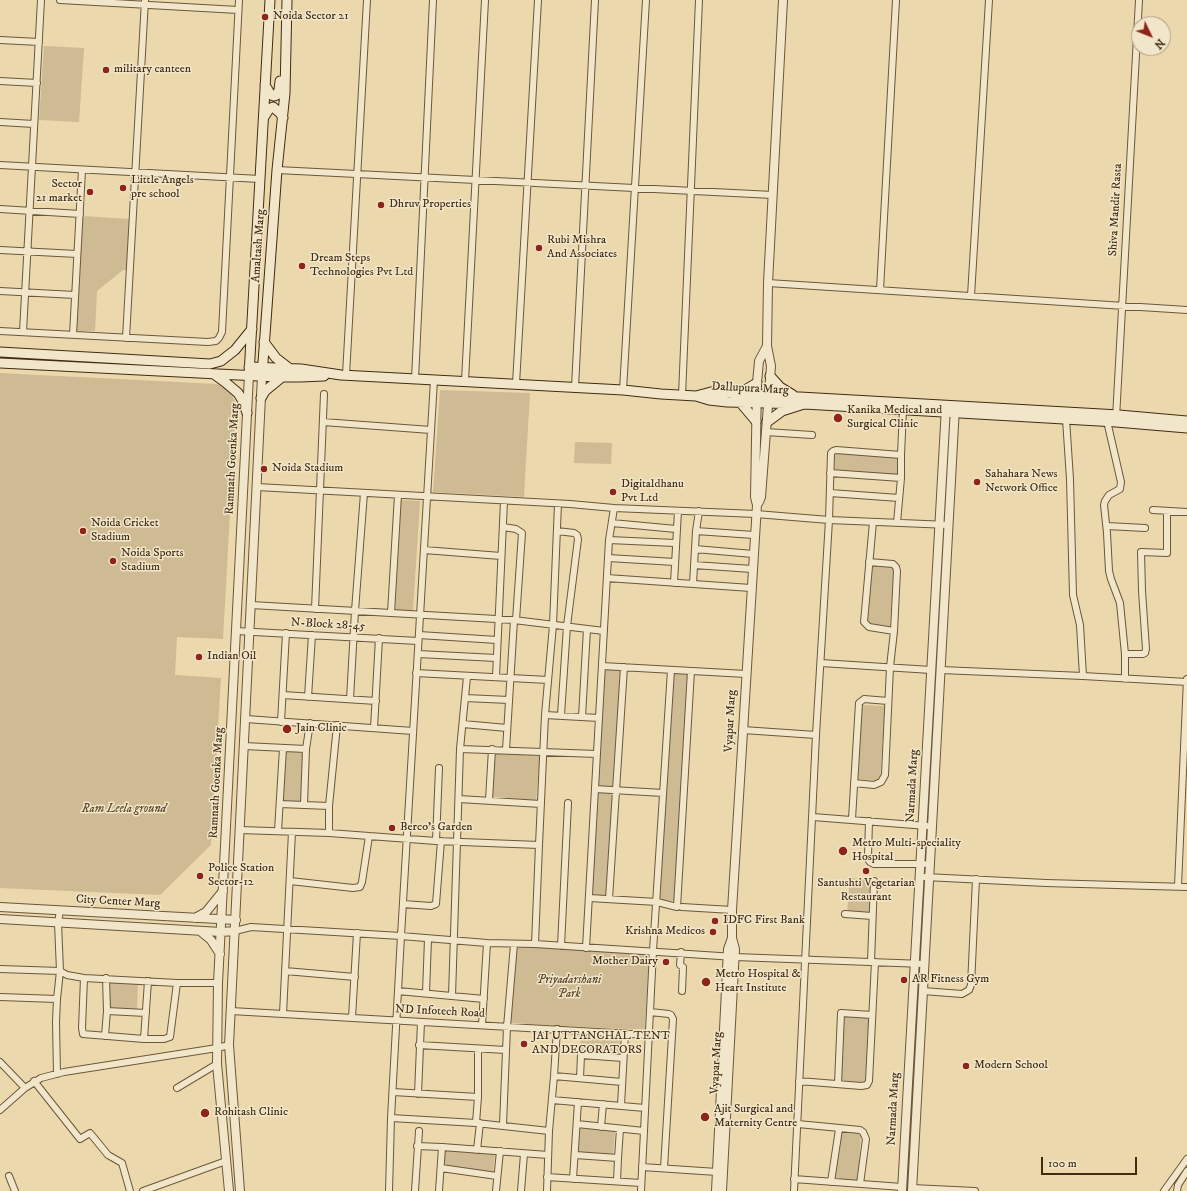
<!DOCTYPE html>
<style>
body{margin:0}
#map{position:relative;width:1187px;height:1191px;overflow:hidden;background:#ebd8ad;font-family:"IM FELL DW Pica",serif}
canvas{display:block}
.north{position:absolute;left:1131px;top:16px;width:40px;height:40px;box-sizing:border-box;background:#f2e6ca;border:1px solid #ab9c81;border-radius:50%;rotate:133deg;font-size:11px;font-weight:700;line-height:16px;text-align:center;color:#412c13}
.north::after{content:'';display:block;margin:auto;width:14px;height:18px;background:#8f2418;clip-path:polygon(50% 0,100% 100%,50% 72%,0 100%)}
.scale{position:absolute;left:1041px;top:1157px;width:96px;height:18px;box-sizing:border-box;border:2px solid #412c13;border-top:0;padding-left:5px;font-size:12px;line-height:14px;white-space:nowrap;color:#412c13;-webkit-text-stroke:3px #f2e6ca;paint-order:stroke}
</style>
<div id="map">
<canvas width="1187" height="1191"></canvas>
<div class="north">N</div>
<div class="scale">100 m</div>
</div>
<script>
const ctx = document.querySelector('canvas').getContext('2d');
ctx.lineJoin = 'round';
function fill(path, color) { ctx.fillStyle = color; ctx.fill(path, 'evenodd'); }
const shape = rows => new Path2D(rows.map(r => 'M' + r).join(''));
function stroke(path, color, width, dash) { ctx.strokeStyle = color; ctx.lineWidth = width; ctx.lineCap = dash ? 'butt' : 'round'; ctx.setLineDash(dash || []); ctx.stroke(path); }
function label(font, color, halo, rows, align = 'center') {
  ctx.font = font + ' "IM FELL DW Pica",serif'; ctx.lineWidth = 3; ctx.setLineDash([]); ctx.textBaseline = 'middle'; ctx.strokeStyle = halo; ctx.fillStyle = color; for (const [text, x, y, turn = 0] of rows) {
    ctx.save(); ctx.translate(x, y); ctx.rotate((+turn || 0) * Math.PI / 180); ctx.textAlign = isNaN(turn) ? turn : align; if (halo) ctx.strokeText(text, 0, 0); ctx.fillText(text, 0, 0); ctx.restore();
  }
}
const green = shape([
 [44,46,84,48,79,122,39,120],
 [83,216,129,219,127,270,123,270,97,291,95,331,76,331],
 [0,373,216,384,225,386,232,394,236,405,223,639,177,637,175,675,221,678,211,845,160,895,0,888],
 [440,390,530,393,524,497,433,492],
 [575,442,612,443,611,464,574,463],
 [835,452,899,456,898,475,834,471],
 [401,500,420,501,413,611,395,610],
 [871,565,894,566,890,626,867,625],
 [605,669,620,670,614,786,598,786],
 [673,673,688,674,675,901,660,900],
 [862,705,885,706,880,781,857,779],
 [285,751,304,752,301,802,282,801],
 [495,753,540,756,536,800,492,797],
 [598,792,613,793,607,897,591,896],
 [850,878,872,880,870,915,847,913],
 [517,946,649,954,645,1030,508,1023],
 [106,980,138,981,137,1009,106,1009],
 [844,1016,870,1018,865,1083,840,1082],
 [581,1032,620,1035,619,1056,580,1054],
 [575,1128,615,1131,613,1156,574,1153],
 [837,1132,861,1133,858,1181,834,1180],
 [440,1148,495,1152,493,1174,438,1170]
]);
const minor = shape([
 [60,0,238,10],
 [0,40,39,42],
 [0,81,37,83],
 [0,122,34,124],
 [0,165,260,179],
 [277,170,773,195],
 [0,209,80,214],
 [0,250,77,254],
 [768,283,1187,310],
 [880,290,896,0],
 [0,291,75,295],
 [971,296,989,0],
 [0,331,208,342,216,341,219,338,222,332,239,0],
 [23,332,41,0],
 [73,335,82,170],
 [126,338,145,0],
 [346,375,367,0],
 [415,379,433,0],
 [465,381,485,0],
 [516,384,538,0],
 [575,387,595,0],
 [623,390,646,0],
 [682,395,699,0],
 [1116,418,1139,0],
 [1066,419,1070,479,1073,595,1080,625,1083,676],
 [1107,421,1121,482,1120,489,1109,495,1105,501,1104,505,1107,533,1109,571,1111,579,1120,603,1125,654,1125,679],
 [323,422,431,430],
 [766,432,812,435],
 [830,473,901,478],
 [257,487,570,504,614,508,756,514,829,520,949,525],
 [830,493,899,498],
 [1153,510,1187,512],
 [873,522,864,622,869,627,894,631],
 [612,523,676,529],
 [897,523,901,478,901,455,903,410],
 [1107,526,1145,528],
 [503,527,516,529,522,533,516,620],
 [557,531,574,533,577,535,578,539,567,626,561,715],
 [696,531,754,535],
 [609,540,675,543],
 [695,549,753,554],
 [424,550,501,556],
 [608,558,675,562],
 [694,565,752,569],
 [607,578,751,588],
 [674,583,678,511],
 [693,584,696,531,699,511],
 [251,605,514,620,604,631],
 [315,609,324,394],
 [391,613,398,495],
 [236,631,418,641],
 [419,635,497,640],
 [418,654,496,658],
 [1125,654,1143,654,1145,653,1146,649,1142,591,1141,552,1167,553,1167,511],
 [821,663,931,670],
 [602,666,746,674],
 [941,670,1083,676,1187,682],
 [416,673,548,680],
 [496,677,504,501],
 [283,695,376,701],
 [308,697,312,635],
 [465,698,509,700],
 [350,699,355,611,364,493],
 [545,715,599,718],
 [582,717,587,629],
 [246,719,413,731],
 [281,722,286,633],
 [463,724,507,728],
 [374,728,379,638],
 [743,730,816,735],
 [244,746,306,749],
 [460,749,597,754],
 [506,750,514,620],
 [854,783,874,785,881,782,885,775,890,667,894,631,897,571,896,567,893,564,869,562],
 [595,789,663,793],
 [459,799,541,804],
 [489,800,492,749],
 [280,804,329,806],
 [304,805,306,749,310,723],
 [813,817,927,826],
 [852,819,859,703,864,699,888,701],
 [869,821,868,856,868,859,870,862,874,864,924,864],
 [240,830,329,833,436,841,539,845],
 [278,831,283,748],
 [329,833,329,806,337,725],
 [436,841,439,768],
 [925,877,1046,883,1187,887],
 [290,881,353,888,360,887,362,882,369,836],
 [1178,886,1187,679],
 [589,898,657,902,677,907,691,671],
 [609,899,624,667],
 [403,904,431,906,436,904,441,841],
 [682,907,732,910],
 [845,914,872,916],
 [235,931,251,927,401,936,487,943,535,944,735,957,924,964],
 [535,944,539,845,545,715,553,625,558,504],
 [561,946,568,803],
 [586,948,609,540,614,508],
 [681,952,680,965,683,967,682,991],
 [871,962,874,881],
 [0,969,60,971,67,975,84,978,177,983,218,983],
 [285,971,355,977],
 [84,978,82,1028,83,1034,144,1039,164,1039,170,1037,177,983],
 [398,991,484,999],
 [923,991,962,994,969,990,971,985,976,879],
 [426,993,428,939],
 [452,996,460,749,467,677],
 [0,997,57,999],
 [107,1011,146,1013],
 [231,1011,649,1035],
 [650,1012,669,1014,671,1015,673,1019,664,1168],
 [283,1014,292,832],
 [352,1018,357,933],
 [482,1025,487,943],
 [105,1036,107,1011,106,978],
 [144,1039,148,981],
 [419,1045,506,1050],
 [0,1062,25,1088],
 [57,1074,56,1022,57,999,60,971,58,923,60,910],
 [554,1076,622,1082],
 [580,1078,581,1055,623,1058],
 [34,1081,80,1139,90,1133,108,1155,122,1163,130,1191],
 [799,1081,861,1086,867,1085,869,1081,875,962],
 [838,1084,841,1013,872,1015],
 [177,1088,217,1064],
 [393,1092,478,1097],
 [418,1094,421,1022],
 [552,1100,645,1108],
 [621,1105,625,1033],
 [0,1110,25,1088,41,1078,64,1072,217,1048,229,1045],
 [391,1118,476,1123,549,1131],
 [476,1123,478,1097,478,1049],
 [577,1124,644,1131],
 [798,1124,860,1130,863,1132,866,1139,860,1184],
 [503,1125,507,1027,514,944],
 [601,1127,603,1104],
 [417,1146,442,1147,548,1155],
 [477,1150,480,1123],
 [575,1155,618,1158],
 [642,1167,717,1172],
 [441,1168,497,1176],
 [9,1176,15,1191],
 [547,1177,641,1183],
 [573,1179,578,1102],
 [794,1179,902,1187],
 [617,1181,618,1158,620,1129],
 [831,1182,839,1129],
 [912,1188,975,1191],
 [143,1191,226,1161],
 [389,1191,391,1118,401,936,434,380],
 [415,1191,419,1131],
 [439,1191,442,1147],
 [496,1191,500,1151],
 [521,1191,524,1154],
 [547,1191,549,1131,554,1076,557,1029],
 [641,1191,653,951,671,670],
 [794,1191,816,735,829,520,831,453,833,451,836,450,901,455],
 [1164,1191,1187,1159],
 [1177,1191,1178,1185,1187,1171]
]);
const tertiary = shape([
 [759,502,761,497,771,366,767,346,768,283,783,0],
 [0,907,236,920],
 [195,918,206,912,223,891],
 [0,919,221,932,235,931],
 [200,931,211,940,220,954],
 [229,1191,217,1064,218,983,249,375],
 [240,1191,229,1045,262,376],
 [716,1191,728,949,732,938,732,910,757,505,755,497,757,383,759,361,767,346],
 [722,1191,735,949,732,938],
 [902,1191,946,407],
 [912,1191,955,407]
]);
const secondary = shape([
 [265,85,271,95,274,96,277,95,279,90,280,81],
 [264,117,269,109,273,107,280,113,283,118],
 [264,342,276,358,289,368],
 [0,352,210,364,221,361,235,350,252,329],
 [0,363,278,377,300,377,324,376],
 [249,367,301,369,341,375,623,390,661,394,696,396,709,400,727,402,804,404],
 [214,374,225,382,238,393,243,401,247,413],
 [249,375,270,0],
 [262,376,277,170,285,93,287,0],
 [770,376,780,387,793,395],
 [740,393,757,383],
 [696,396,711,392,1119,415,1187,421],
 [261,398,265,391,282,377],
 [740,402,756,421],
 [767,422,782,411,804,404,1116,422,1187,428]
]);
const markers = [
 [265,17,4,"#8f2418"],
 [106,70,4,"#8f2418"],
 [123,188,4,"#8f2418"],
 [90,192,4,"#8f2418"],
 [381,205,4,"#8f2418"],
 [539,248,4,"#8f2418"],
 [302,266,4,"#8f2418"],
 [838,418,5,"#8f2418"],
 [264,469,4,"#8f2418"],
 [977,482,4,"#8f2418"],
 [613,492,4,"#8f2418"],
 [83,531,4,"#8f2418"],
 [113,561,4,"#8f2418"],
 [199,657,4,"#8f2418"],
 [287,729,5,"#8f2418"],
 [392,828,4,"#8f2418"],
 [843,851,5,"#8f2418"],
 [866,871,4,"#8f2418"],
 [200,876,4,"#8f2418"],
 [715,921,4,"#8f2418"],
 [713,932,4,"#8f2418"],
 [666,962,4,"#8f2418"],
 [904,980,4,"#8f2418"],
 [706,982,5,"#8f2418"],
 [524,1044,4,"#8f2418"],
 [966,1066,4,"#8f2418"],
 [205,1113,5,"#8f2418"],
 [705,1117,5,"#8f2418"]
];
const poiNames = [
 ["Noida Sector 21",273,17],
 ["military canteen",114,70],
 ["Little Angels",131,181],
 ["pre school",131,195],
 ["Sector",82,185,"right"],
 ["21 market",82,199,"right"],
 ["Dhruv Properties",389,205],
 ["Rubi Mishra",547,241],
 ["And Associates",547,255],
 ["Dream Steps",310,259],
 ["Technologies Pvt Ltd",310,273],
 ["Kanika Medical and",847,411],
 ["Surgical Clinic",847,425],
 ["Noida Stadium",272,469],
 ["Sahahara News",985,475],
 ["Network Office",985,489],
 ["Digitaldhanu",621,485],
 ["Pvt Ltd",621,499],
 ["Noida Cricket",91,524],
 ["Stadium",91,538],
 ["Noida Sports",121,554],
 ["Stadium",121,568],
 ["Indian Oil",207,657],
 ["Jain Clinic",296,729],
 ["Berco's Garden",400,828],
 ["Metro Multi-speciality",852,844],
 ["Hospital",852,858],
 ["Police Station",208,869],
 ["Sector-12",208,883],
 ["Santushti Vegetarian",866,884,"center"],
 ["Restaurant",866,898,"center"],
 ["IDFC First Bank",723,921],
 ["Krishna Medicos",705,932,"right"],
 ["Mother Dairy",658,962,"right"],
 ["Metro Hospital &",715,975],
 ["Heart Institute",715,989],
 ["AR Fitness Gym",912,980],
 ["JAI UTTANCHAL TENT",532,1037],
 ["AND DECORATORS",532,1051],
 ["Modern School",974,1066],
 ["Ajit Surgical and",714,1110],
 ["Maternity Centre",714,1124],
 ["Rohitash Clinic",214,1113]
];
const streetNames = [
 ["Shiva Mandir Rasta",1116,210,-87],
 ["Amaltash Marg",259,246,-86],
 ["Dallupura Marg",750,389,3],
 ["Ramnath Goenka Marg",233,459,-87],
 ["N-Block 28-45",328,625,3],
 ["Vyapar Marg",731,721,-87],
 ["Ramnath Goenka Marg",217,783,-87],
 ["Narmada Marg",913,786,-87],
 ["City Center Marg",118,902,3],
 ["ND Infotech Road",440,1012,3],
 ["Vyapar Marg",717,1063,-87],
 ["Narmada Marg",894,1109,-87]
];
const parkNames = [
 ["Ram Leela ground",124,810],
 ["Priyadarshani",569,981],
 ["Park",569,995]
];
fill(green, '#cebb93');
stroke(minor, '#6c573a', 8);
stroke(tertiary, '#6c573a', 10);
stroke(secondary, '#412c13', 11);
stroke(minor, '#f2e6ca', 6);
stroke(tertiary, '#f2e6ca', 8);
stroke(secondary, '#f2e6ca', 9);
for (const [x, y, r, color] of markers) { const dot = new Path2D(); dot.arc(x, y, r, 0, 2 * Math.PI); ctx.fillStyle = color; ctx.fill(dot); stroke(dot, '#f2e6ca', 1.5); }
label('12px', '#412c13', '#f2e6ca', poiNames, 'left');
label('12px', '#412c13', '#f2e6ca', streetNames);
label('italic 12px', '#5d492d', '#f2e6ca', parkNames);
</script>
